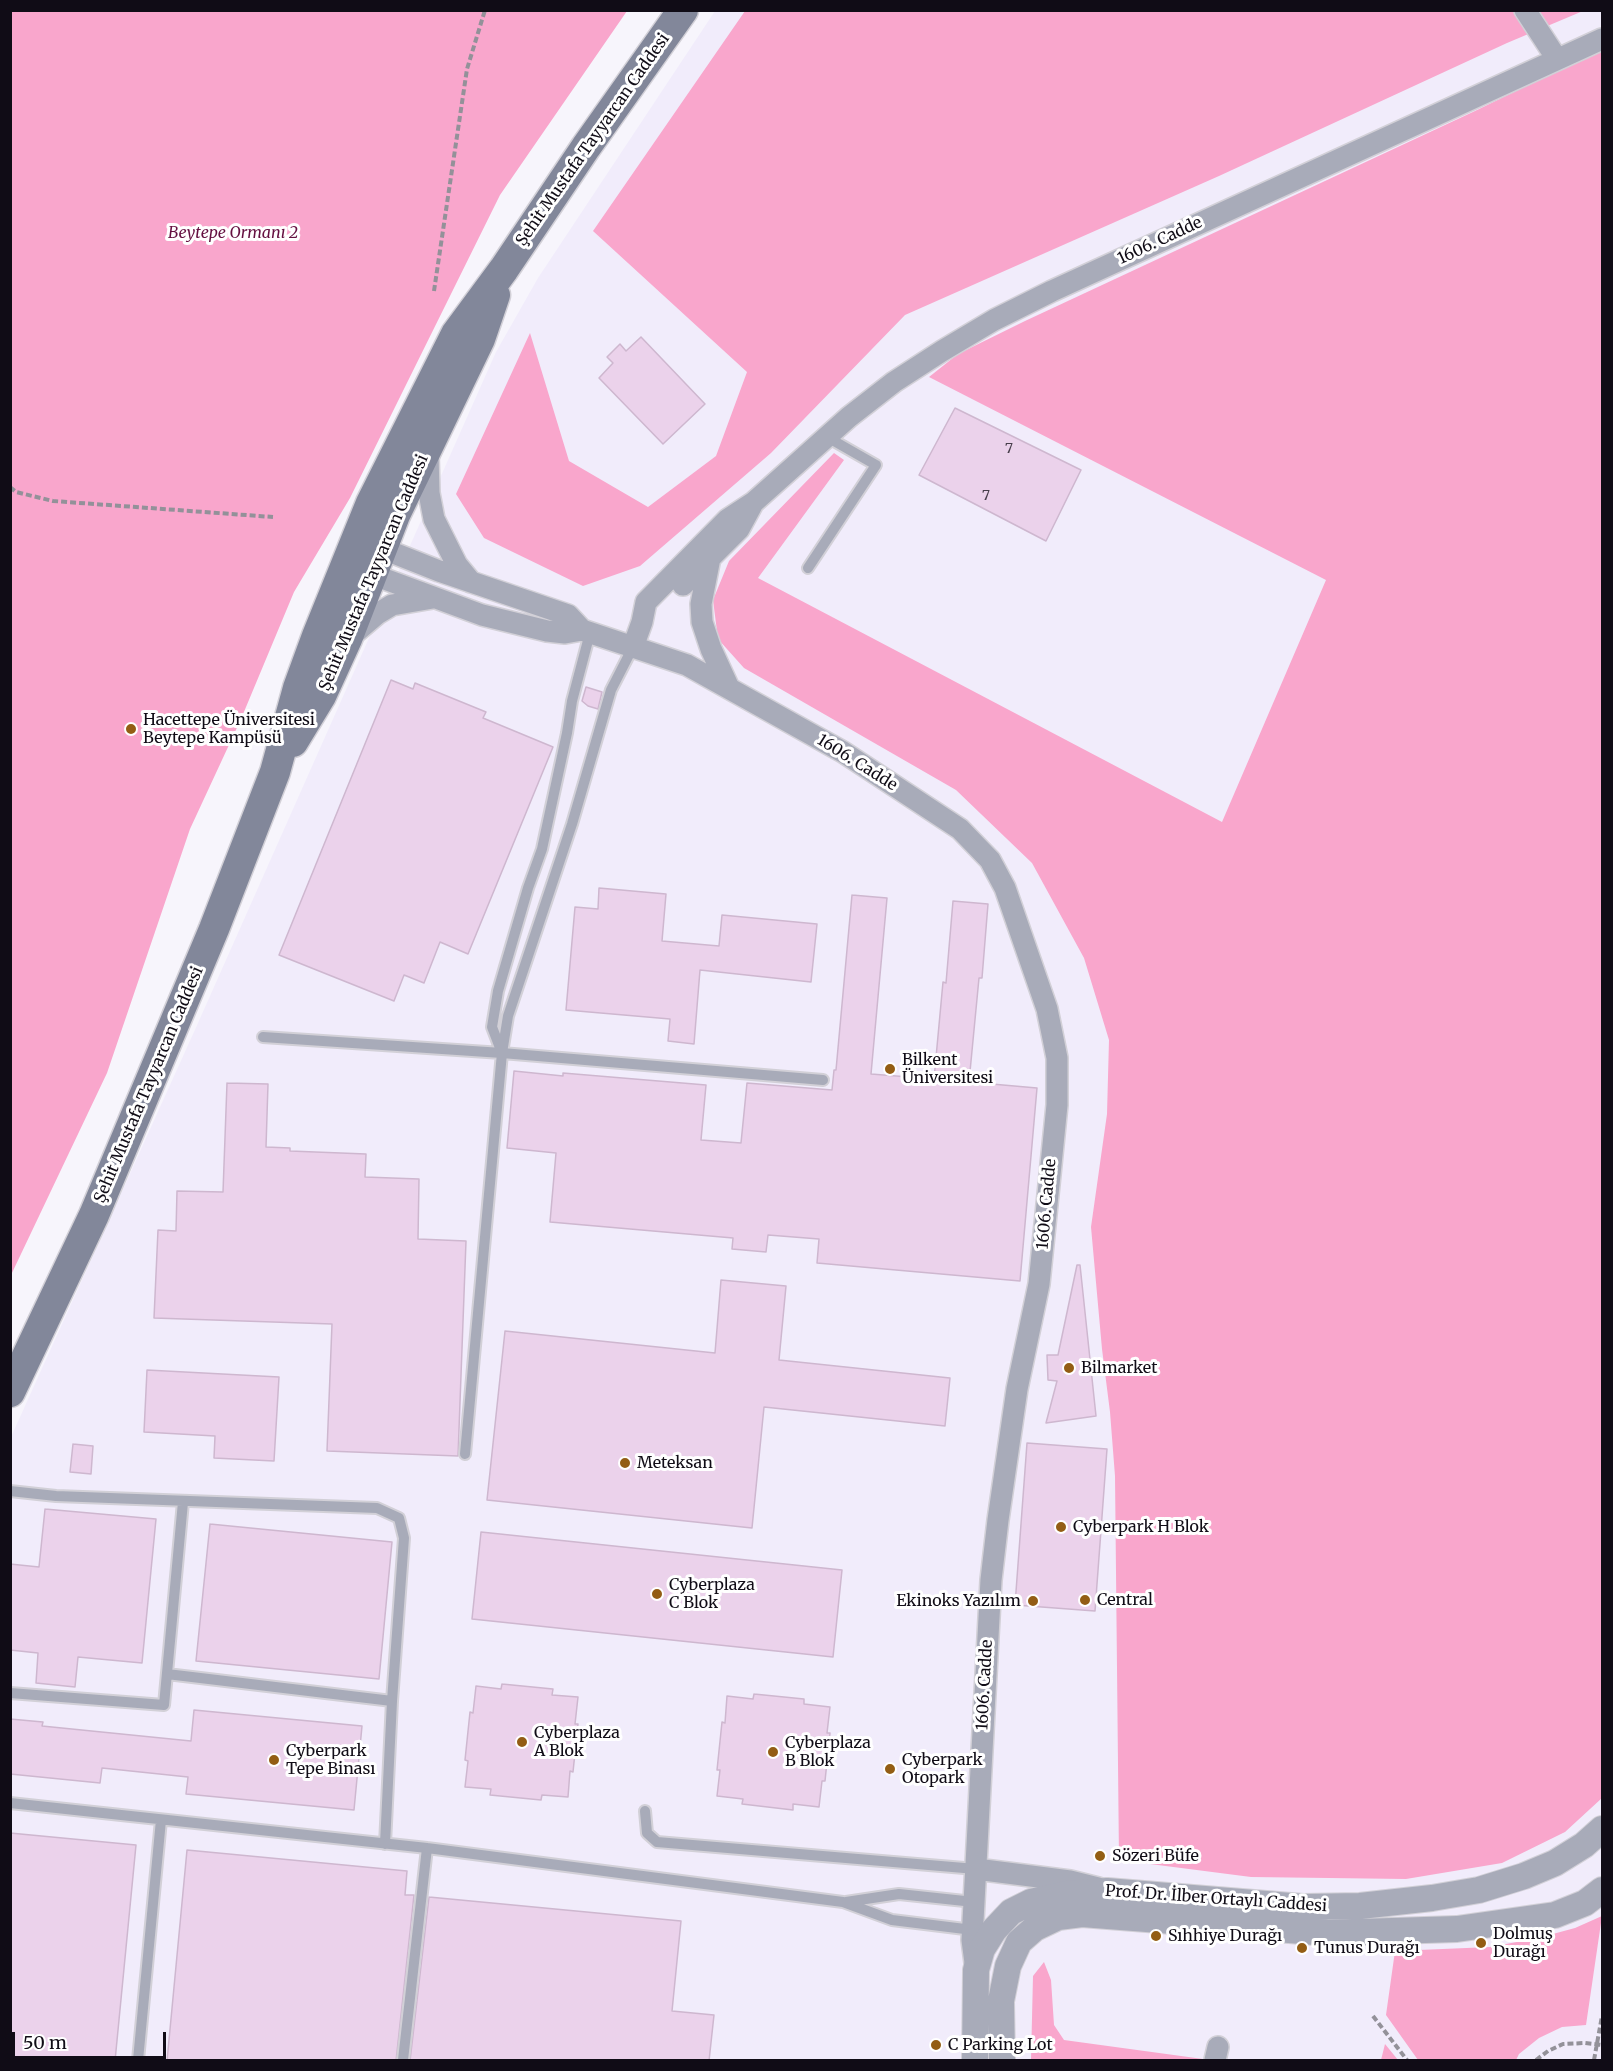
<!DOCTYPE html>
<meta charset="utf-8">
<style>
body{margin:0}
#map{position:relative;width:1613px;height:2071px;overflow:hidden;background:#f7f5fc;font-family:Merriweather,serif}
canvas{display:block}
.frame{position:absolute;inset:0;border:12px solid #100c16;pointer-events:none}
.scale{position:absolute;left:12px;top:2032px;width:154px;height:27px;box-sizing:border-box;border:3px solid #100c16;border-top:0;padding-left:8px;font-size:18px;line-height:21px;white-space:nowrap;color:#100c16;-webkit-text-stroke:4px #fff;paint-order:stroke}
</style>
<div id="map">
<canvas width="1613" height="2071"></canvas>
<div class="frame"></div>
<div class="scale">50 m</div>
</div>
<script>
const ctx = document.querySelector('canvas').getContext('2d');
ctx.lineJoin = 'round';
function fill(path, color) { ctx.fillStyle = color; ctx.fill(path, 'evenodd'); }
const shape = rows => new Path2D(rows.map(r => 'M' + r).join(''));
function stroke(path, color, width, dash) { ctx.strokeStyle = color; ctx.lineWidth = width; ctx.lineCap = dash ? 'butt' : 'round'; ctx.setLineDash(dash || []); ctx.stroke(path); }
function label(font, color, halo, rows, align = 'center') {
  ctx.font = font + ' Merriweather,serif'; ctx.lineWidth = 6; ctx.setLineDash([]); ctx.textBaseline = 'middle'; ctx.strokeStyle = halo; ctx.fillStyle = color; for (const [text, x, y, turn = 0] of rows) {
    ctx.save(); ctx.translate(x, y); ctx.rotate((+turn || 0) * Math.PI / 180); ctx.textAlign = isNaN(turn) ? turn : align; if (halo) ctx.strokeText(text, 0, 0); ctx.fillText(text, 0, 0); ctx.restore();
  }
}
const built = shape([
 [715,11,1602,11,1602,2060,11,2060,11,1437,198,1023,496,352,538,278]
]);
const green = shape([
 [11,10,627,11,500,195,350,498,294,592,241,719,190,829,107,1073,11,1275],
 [745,11,1583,11,1507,43,1219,176,905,315,771,453,640,566,583,586,484,538,456,494,530,333,569,461,648,507,716,456,747,372,593,231],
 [1602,49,1602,1798,1565,1832,1502,1863,1406,1879,1251,1877,1119,1860,1115,1476,1110,1412,1102,1349,1091,1227,1107,1114,1109,1040,1084,958,1032,863,956,790,744,668,718,639,713,600,729,561,834,453,844,460,758,578,1222,822,1326,580,929,377,958,354,1025,321,1475,111],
 [1602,1916,1586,2025,1562,2027,1539,2038,1519,2054,1516,2060,1418,2060,1386,2015,1395,1951,1490,1947,1538,1938,1575,1928],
 [1044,1962,1051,1980,1054,2025,1064,2040,1203,2059,1202,2060,1031,2060,1033,1976],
 [1385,2044,1398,2060,1381,2060]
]);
const building = shape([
 [641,337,705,404,663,444,599,378,613,363,607,357,620,344,626,351,641,337],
 [955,408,1081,470,1046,541,919,475,955,408],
 [391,680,413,689,415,683,486,712,483,718,553,747,468,954,440,942,424,983,404,975,394,1001,279,955,391,680],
 [586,687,602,692,598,709,588,706,582,701,586,687],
 [599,888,666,894,662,941,719,946,722,915,817,924,811,982,700,970,694,1044,668,1041,670,1019,566,1010,575,907,598,909,599,888],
 [852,895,887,898,871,1074,934,1079,943,982,946,983,953,901,988,904,982,978,979,978,969,1082,1037,1088,1020,1281,817,1263,819,1239,768,1235,766,1252,732,1249,733,1238,550,1222,556,1153,507,1148,514,1071,563,1076,563,1073,706,1085,701,1140,741,1143,747,1083,832,1090,834,1070,836,1070,852,895],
 [227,1083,268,1084,266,1147,290,1148,290,1151,366,1154,365,1177,419,1179,418,1239,466,1241,458,1456,327,1451,332,1324,154,1318,158,1230,176,1231,177,1191,223,1192,227,1083],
 [1077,1265,1080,1265,1096,1416,1046,1423,1057,1381,1048,1380,1047,1355,1058,1355,1077,1265],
 [721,1280,786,1286,779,1360,950,1378,945,1426,764,1407,752,1528,487,1500,505,1331,715,1353,721,1280],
 [147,1370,279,1377,274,1461,214,1458,215,1436,144,1432,147,1370],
 [1027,1443,1107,1449,1095,1611,1015,1605,1027,1443],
 [73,1444,93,1446,91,1474,70,1472,73,1444],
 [45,1509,156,1519,142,1663,78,1657,75,1687,36,1683,38,1653,10,1650,10,1564,39,1567,45,1509],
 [210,1524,392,1542,379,1679,196,1661,210,1524],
 [481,1532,842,1570,833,1657,472,1619,481,1532],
 [502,1684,553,1689,552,1695,578,1697,575,1724,578,1724,573,1772,570,1771,568,1797,542,1795,541,1800,490,1795,491,1789,465,1787,468,1761,465,1760,470,1712,473,1713,476,1686,501,1689,502,1684],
 [754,1694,804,1699,804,1704,830,1707,827,1733,830,1733,825,1781,822,1781,819,1807,793,1804,793,1810,742,1804,743,1799,717,1796,720,1770,717,1770,722,1722,725,1723,727,1696,753,1699,754,1694],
 [194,1710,362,1726,354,1810,186,1794,188,1777,102,1768,100,1783,10,1774,10,1719,43,1722,42,1726,191,1741,194,1710],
 [10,1833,136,1845,115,2061,10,2061,10,1833],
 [187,1850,407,1871,405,1895,414,1895,396,2061,167,2061,187,1850],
 [429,1897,681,1921,672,2011,714,2015,709,2061,410,2061,429,1897]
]);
const path = shape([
 [434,291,467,69,485,10],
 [10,487,16,492,53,501,273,517],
 [1373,2016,1407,2060],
 [1536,2060,1548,2051,1563,2044,1585,2043,1602,2045],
 [1594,2060,1602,2016]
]);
const service = shape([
 [808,568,876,465,827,437],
 [263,1037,502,1053,823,1080],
 [502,1053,492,1027,498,991,528,888,542,849,567,733,572,701,590,633],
 [465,1454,502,1053,508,1016,572,824,611,690,633,647],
 [10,1491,56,1496,377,1508,399,1518,404,1538,392,1701,385,1844],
 [167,1674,392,1701],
 [10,1693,164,1705,183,1502],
 [10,1803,427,1848,843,1902,892,1920,973,1930],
 [645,1811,647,1833,657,1842,976,1869],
 [846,1902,899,1894,974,1902],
 [138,2060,161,1820],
 [403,2060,427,1848]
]);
const minor = shape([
 [1525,10,1557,59],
 [428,453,429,493,434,519,457,565,471,582],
 [381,548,439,571,568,615,582,630],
 [710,558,701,604,702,622,711,649,729,688],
 [371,574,482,615,547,631,565,633,582,630,687,665,843,752,960,829,990,860,1005,888,1047,1009,1057,1058,1057,1105,1039,1284,1017,1389,998,1520,991,1580,972,1940,976,1970],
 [683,585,739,529,752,505],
 [350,637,377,614,392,605,433,598],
 [633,647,642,622,646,602,728,519,754,502,849,417,894,382,942,351,994,320,1052,291,1602,39],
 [976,1869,1070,1881,1098,1888],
 [1215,2060,1218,2047]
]);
const tertiary = shape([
 [975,2060,976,1970,982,1949,994,1930,1011,1912,1031,1902,1066,1894,1107,1891,1303,1907,1360,1906,1432,1898,1479,1890,1524,1876,1555,1863,1584,1845,1602,1829],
 [1002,2060,1001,2001,1008,1966,1019,1942,1035,1928,1058,1917,1082,1914,1328,1933,1457,1929,1555,1915,1585,1903,1602,1890]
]);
const secondary = shape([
 [293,742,321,696,347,639,395,515,480,339,495,295],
 [10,1392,94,1215,214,929,275,772,298,688,317,636,371,503,456,334,504,269,586,147,683,10]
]);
const markers = [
 [131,729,6,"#935d14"],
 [890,1069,6,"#935d14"],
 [1069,1368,6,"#935d14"],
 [625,1463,6,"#935d14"],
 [1061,1527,6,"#935d14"],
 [657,1594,6,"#935d14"],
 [1085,1600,6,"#935d14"],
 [1033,1601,6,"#935d14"],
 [522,1742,6,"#935d14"],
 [773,1752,6,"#935d14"],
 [274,1760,6,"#935d14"],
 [890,1769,6,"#935d14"],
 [1100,1856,6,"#935d14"],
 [1156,1936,6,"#935d14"],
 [1481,1943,6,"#935d14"],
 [1302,1948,6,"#935d14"],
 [936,2045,6,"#935d14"]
];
const numberNames = [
 ["7",1009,449],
 ["7",986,496]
];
const streetNames = [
 ["Şehit Mustafa Tayyarcan Caddesi",593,140,-55],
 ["1606. Cadde",1160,241,-25],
 ["Şehit Mustafa Tayyarcan Caddesi",374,573,-67],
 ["1606. Cadde",857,763,32],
 ["Şehit Mustafa Tayyarcan Caddesi",149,1085,-67],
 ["1606. Cadde",1047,1204,-85],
 ["1606. Cadde",985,1685,-87],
 ["Prof. Dr. İlber Ortaylı Caddesi",1216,1899,4]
];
const parkNames = [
 ["Beytepe Ormanı 2",233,233]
];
const poiNames = [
 ["Hacettepe Üniversitesi",143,720],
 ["Beytepe Kampüsü",143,738],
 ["Bilkent",902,1060],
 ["Üniversitesi",902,1078],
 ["Bilmarket",1081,1368],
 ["Meteksan",637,1463],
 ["Cyberpark H Blok",1073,1527],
 ["Cyberplaza",669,1585],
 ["C Blok",669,1603],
 ["Central",1097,1600],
 ["Ekinoks Yazılım",1021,1601,"right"],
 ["Cyberplaza",534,1733],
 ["A Blok",534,1751],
 ["Cyberplaza",785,1743],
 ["B Blok",785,1761],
 ["Cyberpark",286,1751],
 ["Tepe Binası",286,1769],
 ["Cyberpark",902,1760],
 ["Otopark",902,1778],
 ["Sözeri Büfe",1112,1856],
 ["Dolmuş",1493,1934],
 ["Durağı",1493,1952],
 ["Sıhhiye Durağı",1168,1936],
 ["Tunus Durağı",1314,1948],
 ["C Parking Lot",948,2045]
];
fill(built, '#f1ecfb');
fill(green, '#f9a6cc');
fill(building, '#ebd2eb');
stroke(building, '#ceb7cf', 1.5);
stroke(service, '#d2d0d7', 14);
stroke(minor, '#d2d0d7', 24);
stroke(tertiary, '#d2d0d7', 28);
stroke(secondary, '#d2d0d7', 33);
stroke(path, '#939199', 4, [6, 3]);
stroke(service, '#a8abb9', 10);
stroke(minor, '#a8abb9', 21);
stroke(tertiary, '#a8abb9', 26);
stroke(secondary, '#82879a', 30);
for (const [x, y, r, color] of markers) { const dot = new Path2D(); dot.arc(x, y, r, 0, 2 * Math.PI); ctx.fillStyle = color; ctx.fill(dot); stroke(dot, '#fff', 2); }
label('14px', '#473e4b', null, numberNames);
label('16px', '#100c16', '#fff', streetNames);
label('italic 16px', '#651041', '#fff', parkNames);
label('16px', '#100c16', '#fff', poiNames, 'left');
</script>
